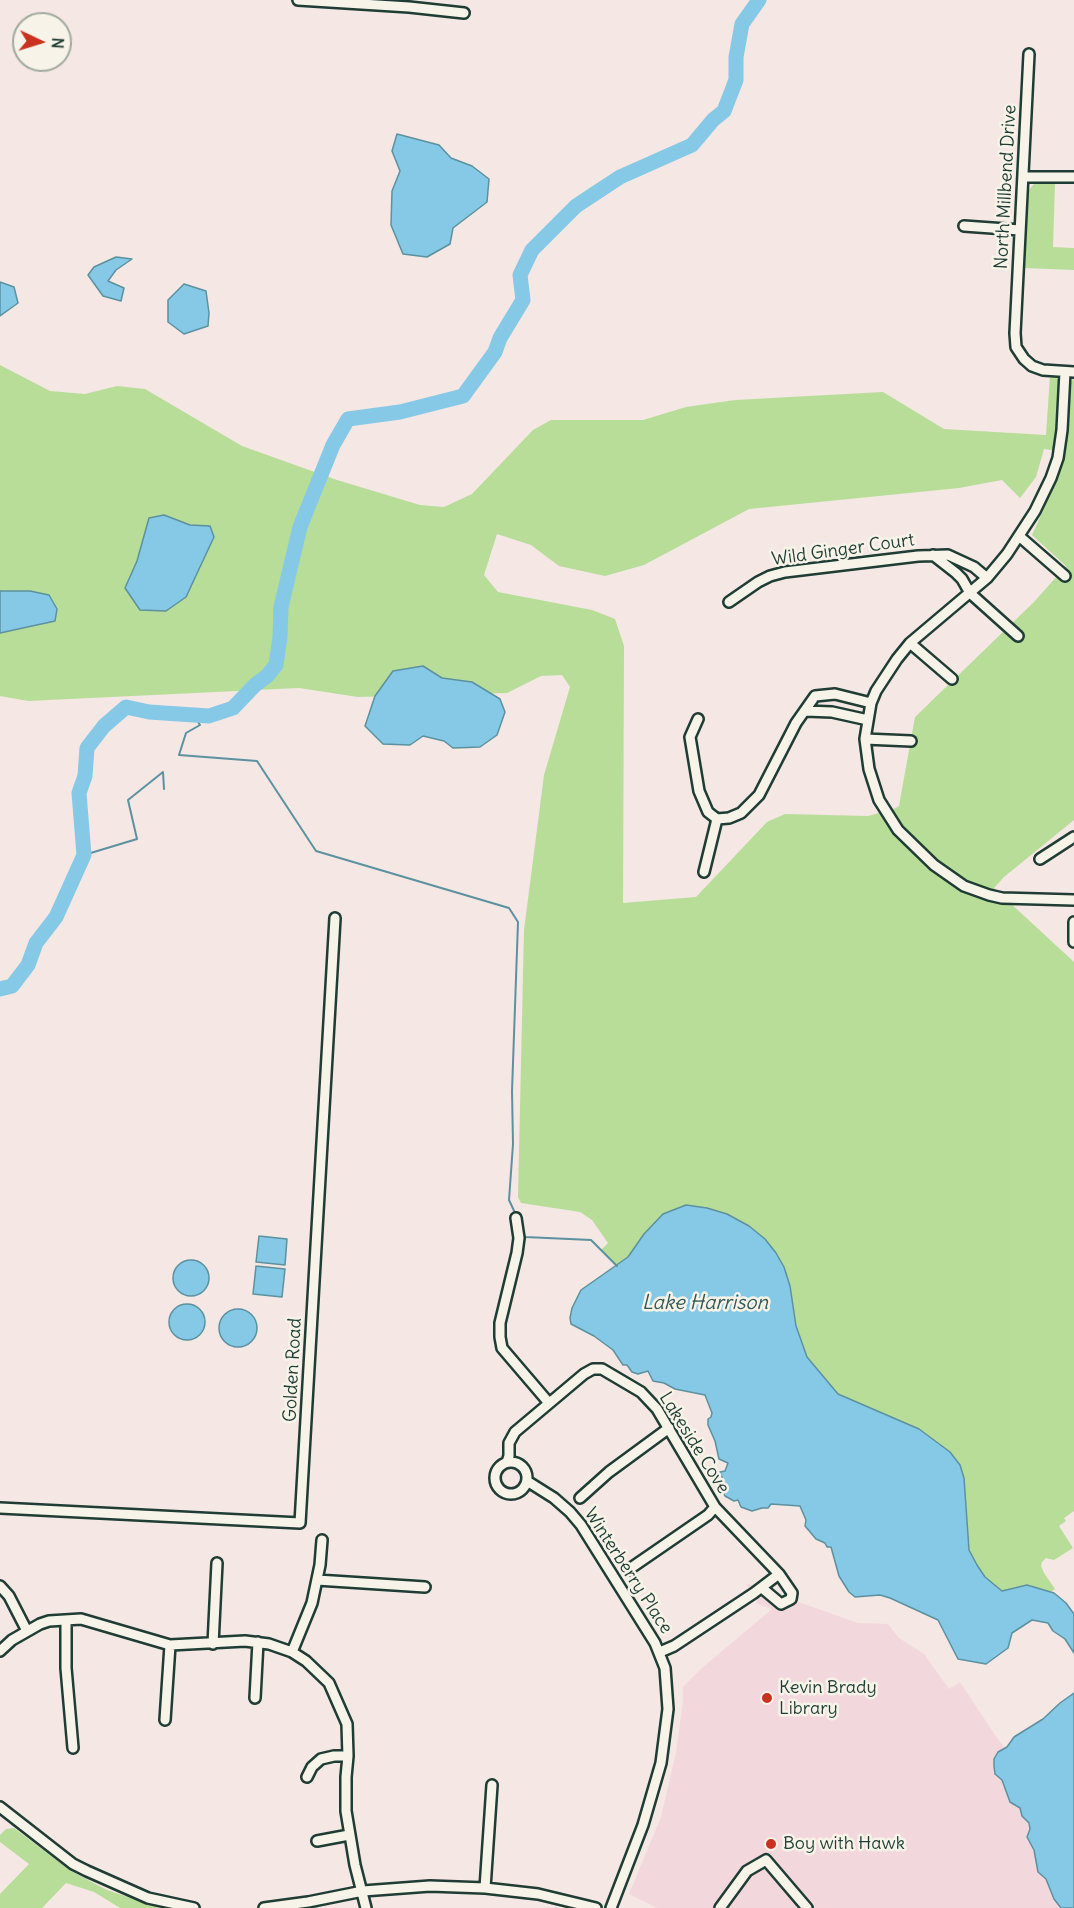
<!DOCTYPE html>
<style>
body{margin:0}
#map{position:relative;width:1074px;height:1908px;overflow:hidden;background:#f5e7e3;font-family:Delius,sans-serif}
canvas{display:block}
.north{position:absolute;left:12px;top:12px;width:60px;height:60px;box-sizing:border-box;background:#f7f3e8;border:2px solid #a1aaa0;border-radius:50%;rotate:94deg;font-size:16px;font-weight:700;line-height:24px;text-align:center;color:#1f3d34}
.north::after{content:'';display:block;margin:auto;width:21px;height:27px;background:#c8321e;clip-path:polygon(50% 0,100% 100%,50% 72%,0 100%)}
</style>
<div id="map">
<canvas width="1074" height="1908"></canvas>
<div class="north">N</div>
</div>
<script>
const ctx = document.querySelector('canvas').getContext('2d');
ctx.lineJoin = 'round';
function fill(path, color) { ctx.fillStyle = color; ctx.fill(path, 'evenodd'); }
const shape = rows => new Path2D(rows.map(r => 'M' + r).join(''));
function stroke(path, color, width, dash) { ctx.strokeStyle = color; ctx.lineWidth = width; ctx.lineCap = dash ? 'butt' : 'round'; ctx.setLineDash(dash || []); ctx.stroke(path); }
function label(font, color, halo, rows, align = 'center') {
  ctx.font = font + ' Delius,sans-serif'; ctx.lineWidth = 5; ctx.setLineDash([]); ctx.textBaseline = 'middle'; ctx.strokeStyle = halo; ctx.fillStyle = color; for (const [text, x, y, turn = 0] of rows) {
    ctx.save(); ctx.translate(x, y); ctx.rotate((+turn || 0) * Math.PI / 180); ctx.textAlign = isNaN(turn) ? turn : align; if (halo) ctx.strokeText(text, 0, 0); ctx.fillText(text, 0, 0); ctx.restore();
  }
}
const built = shape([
 [745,1583,858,1623,888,1624,899,1638,924,1654,949,1689,960,1682,995,1735,1038,1793,1074,1908,657,1908,629,1894,661,1817,676,1753,683,1701,683,1687,703,1667,772,1609,758,1604,754,1593]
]);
const green = shape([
 [1055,183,1053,247,1074,248,1074,270,1025,268,1028,191,1034,184],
 [0,365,50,391,85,394,117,386,145,389,242,446,337,480,420,505,444,507,472,494,533,430,551,420,643,420,686,407,735,400,883,392,944,429,1046,435,1050,376,1056,377,1059,381,1057,436,1066,438,1068,387,1074,378,1074,820,1004,877,994,888,1074,962,1074,1511,1064,1518,1066,1521,1059,1526,1073,1548,1054,1560,1046,1558,1042,1562,1041,1566,1044,1573,1055,1589,1028,1607,1015,1610,736,1380,601,1250,608,1243,592,1220,580,1212,521,1203,518,1197,524,930,544,775,570,687,562,675,541,676,507,693,358,697,299,688,28,701,0,696],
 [1044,449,1065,452,1059,475,1032,535,1066,566,1034,602,915,717,899,806,894,809,868,816,785,814,767,822,696,897,623,903,624,646,615,619,592,610,498,592,484,575,497,534,531,545,559,566,605,576,644,565,749,509,959,488,1002,480,1020,498,1036,477],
 [14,1828,71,1871,107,1890,161,1908,120,1908,94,1892,66,1883,42,1908,0,1908,0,1894,29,1864,0,1842,0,1835,6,1829]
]);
const water = shape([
 [397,134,439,145,451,158,472,166,489,179,487,202,453,228,450,244,427,257,403,254,391,225,392,191,400,171,392,151,397,134],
 [116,257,132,259,116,270,108,281,124,288,121,301,103,296,88,275,94,267,116,257],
 [0,282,14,287,18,303,0,316,0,282],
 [184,284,206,291,209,313,208,326,184,334,168,322,168,300,184,284],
 [164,515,190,525,210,526,214,537,186,597,166,611,140,610,125,588,137,561,149,518,164,515],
 [0,591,30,591,49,595,57,609,55,621,0,633,0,591],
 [423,666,442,678,472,682,500,699,505,712,497,735,480,747,453,748,444,741,423,736,410,745,383,744,365,726,375,696,393,671,423,666],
 [686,1205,707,1208,727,1214,749,1226,765,1239,776,1253,784,1267,790,1286,796,1326,807,1357,838,1394,919,1429,950,1452,960,1465,964,1478,969,1550,977,1565,985,1577,1002,1591,1027,1585,1054,1593,1066,1603,1074,1614,1074,1653,1065,1639,1053,1631,1048,1623,1032,1620,1012,1633,1008,1648,986,1664,958,1659,938,1620,890,1598,880,1595,855,1597,849,1592,839,1576,831,1547,827,1547,825,1543,816,1539,805,1526,806,1520,800,1506,771,1504,768,1508,762,1508,752,1511,741,1507,738,1500,734,1501,725,1496,722,1490,724,1482,720,1472,725,1471,728,1463,719,1459,715,1441,708,1425,708,1419,711,1417,712,1413,705,1395,675,1389,664,1383,653,1381,648,1371,638,1374,632,1372,627,1365,623,1365,613,1350,594,1336,571,1324,570,1318,572,1308,581,1290,628,1257,644,1234,663,1214,686,1205],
 [259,1236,287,1239,285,1265,256,1262,259,1236],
 '173 1278a18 18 0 1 1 36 0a18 18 0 1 1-36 0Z',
 [256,1266,285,1269,282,1297,253,1294,256,1266],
 '169 1322a18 18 0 1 1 36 0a18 18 0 1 1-36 0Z',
 '219 1328a19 19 0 1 1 38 0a19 19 0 1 1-38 0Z',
 [1074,1693,1074,1908,1061,1908,1054,1899,1046,1879,1038,1872,1034,1850,1027,1837,1030,1829,1029,1823,1022,1816,1020,1808,1010,1802,1002,1780,995,1774,994,1766,994,1759,998,1752,1007,1747,1014,1737,1043,1719,1060,1703,1074,1693]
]);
const stream = shape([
 [195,717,200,725,186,733,179,755,257,761,316,851,509,908,518,922,512,1091,513,1144,509,1200,516,1215],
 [84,855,137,839,128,800,163,772,164,789],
 [522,1229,525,1237,591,1240,617,1266]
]);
const river = shape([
 [0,989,12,986,28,965,36,943,56,917,84,855,79,793,85,776,87,748,104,726,126,707,149,712,209,716,233,708,255,685,267,676,276,665,280,637,281,607,300,527,333,445,348,419,400,412,463,396,495,352,500,338,523,300,520,275,532,250,576,206,620,177,692,145,713,120,724,111,736,80,736,57,742,24,759,0]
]);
const minor = shape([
 [298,0,409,7,464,13],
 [1029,54,1015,333,1016,347,1024,359,1032,366,1043,370,1074,372],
 [1023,177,1074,177],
 [964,226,1020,230],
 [1065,372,1062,430,1058,458,1051,478,1035,511,1007,554,987,578,910,643,897,659,876,691,871,703,865,739,869,769,879,800,898,830,934,865,964,886,989,895,1002,898,1074,900],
 [1019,536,1065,576],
 [933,555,956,573,962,579,970,593,1018,636],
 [729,602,758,582,770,576,785,572,918,556,948,555,974,567,987,578],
 [910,643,952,679],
 [806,711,832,712,868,720],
 [698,719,690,737,699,791,708,812,717,819,729,818,741,813,759,795,796,723,815,696,835,694,871,703],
 [865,739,911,741],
 [1040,859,1074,837],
 [704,872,717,819],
 [1074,922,1074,942],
 [516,1218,519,1238,517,1253,500,1323,500,1337,502,1348,549,1403],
 [507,1462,509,1456,509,1443,515,1432,584,1374,593,1369,602,1369,641,1392,657,1409,715,1507,779,1574,792,1593,791,1599,781,1604,762,1588],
 '495 1478a16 16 0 1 1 32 0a16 16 0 1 1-32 0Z',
 [527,1481,554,1498,570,1512,581,1525,655,1643,665,1668,668,1709,661,1763,643,1825,611,1908],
 [580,1498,609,1472,669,1428],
 [0,1508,300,1523,335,918],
 [628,1570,708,1515,715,1507],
 [317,1580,425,1587],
 [0,1586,9,1596,27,1631],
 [66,1620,66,1668,73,1748],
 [213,1644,217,1563],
 [0,1651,12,1640,40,1624,49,1621,81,1619,170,1645,245,1641,269,1644,292,1652,306,1661,329,1683,347,1724,348,1756,346,1777,346,1811,355,1865,366,1908],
 [292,1652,312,1603,320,1565,322,1540],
 [660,1652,674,1646,754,1593,779,1574],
 [255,1698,258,1642],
 [165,1720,170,1645],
 [307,1777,312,1767,321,1759,334,1756,348,1756],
 [0,1807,73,1864,87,1871,148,1898,194,1908],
 [317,1841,349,1835],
 [485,1888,492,1785],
 [264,1908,308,1902,363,1891,430,1886,485,1888,538,1894,596,1908],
 [720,1908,747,1871,766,1860,807,1908]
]);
const markers = [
 [767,1698,6,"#c8321e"],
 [771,1844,6,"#c8321e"]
];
const streetNames = [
 ["North Millbend Drive",1006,187,-87],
 ["Wild Ginger Court",843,550,-8],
 ["Golden Road",293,1370,-87],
 ["Lakeside Cove",694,1443,58],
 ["Winterberry Place",628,1571,57]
];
const poiNames = [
 ["Kevin Brady",779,1688],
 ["Library",779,1709],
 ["Boy with Hawk",783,1844]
];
const waterNames = [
 ["Lake Harrison",705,1303]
];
fill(built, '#f2d8dc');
fill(green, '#b7dd99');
fill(water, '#85c9e6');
stroke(water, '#5c919f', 1.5);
stroke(stream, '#5c919f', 2);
stroke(river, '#85c9e6', 15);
stroke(minor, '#1f3d34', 14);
stroke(minor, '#f7f3e8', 9);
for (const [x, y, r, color] of markers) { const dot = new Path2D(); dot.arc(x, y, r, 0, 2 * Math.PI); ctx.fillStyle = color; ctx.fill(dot); stroke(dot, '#f7f3e8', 2); }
label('18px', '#1f3d34', '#f7f3e8', streetNames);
label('18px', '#1f3d34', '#f7f3e8', poiNames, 'left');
label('italic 20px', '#335958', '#f7f3e8', waterNames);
</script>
